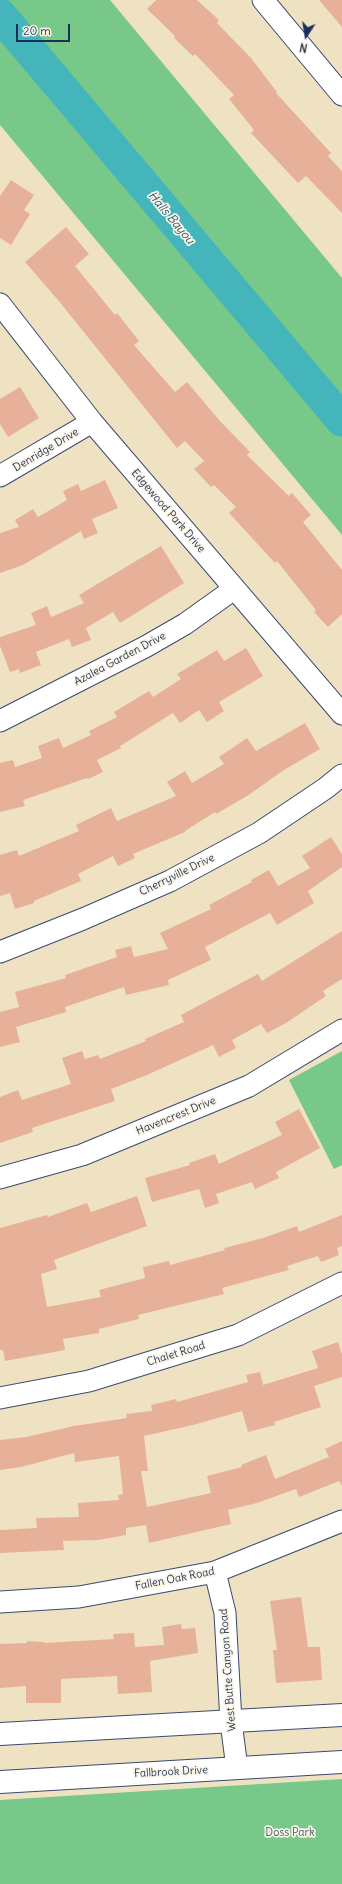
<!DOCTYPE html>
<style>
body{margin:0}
#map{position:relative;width:342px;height:1884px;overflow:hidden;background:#efe2c3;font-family:Delius,sans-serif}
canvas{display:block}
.north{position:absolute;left:286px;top:16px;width:40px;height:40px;-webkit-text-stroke:3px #fcf5e5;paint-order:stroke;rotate:192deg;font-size:11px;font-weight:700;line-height:16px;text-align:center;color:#1b2f5e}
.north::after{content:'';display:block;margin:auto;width:14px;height:18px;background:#1b2f5e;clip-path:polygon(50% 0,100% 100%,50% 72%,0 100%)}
.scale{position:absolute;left:16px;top:24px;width:54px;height:18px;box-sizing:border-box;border:2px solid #1b2f5e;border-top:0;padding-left:5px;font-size:12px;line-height:14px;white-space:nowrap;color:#1b2f5e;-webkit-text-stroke:3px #fcf5e5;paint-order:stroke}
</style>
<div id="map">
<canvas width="342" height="1884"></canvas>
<div class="north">N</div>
<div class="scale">20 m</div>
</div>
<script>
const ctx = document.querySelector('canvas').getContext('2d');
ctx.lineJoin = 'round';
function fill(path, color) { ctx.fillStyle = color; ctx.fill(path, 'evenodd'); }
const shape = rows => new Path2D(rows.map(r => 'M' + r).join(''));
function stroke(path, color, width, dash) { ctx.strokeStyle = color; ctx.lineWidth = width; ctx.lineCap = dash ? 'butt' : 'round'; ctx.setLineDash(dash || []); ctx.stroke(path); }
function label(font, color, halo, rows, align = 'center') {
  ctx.font = font + ' Delius,sans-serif'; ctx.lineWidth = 3.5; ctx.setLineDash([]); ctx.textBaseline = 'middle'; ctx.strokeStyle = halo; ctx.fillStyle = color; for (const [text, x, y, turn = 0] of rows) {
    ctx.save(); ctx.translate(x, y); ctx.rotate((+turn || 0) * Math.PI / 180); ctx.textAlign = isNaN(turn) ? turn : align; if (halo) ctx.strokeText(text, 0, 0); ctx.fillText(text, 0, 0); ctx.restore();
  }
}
const green = shape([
 [0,0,110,0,342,278,342,535,0,125],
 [342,1051,342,1165,334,1169,289,1080],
 [342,1779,342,1884,0,1884,0,1800]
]);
const river = shape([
 [0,15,342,420]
]);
const building = shape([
 [156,0,197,0,219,20,217,23,251,58,277,92,276,93,331,153,328,156,342,171,342,213,306,176,298,183,251,133,254,130,229,99,234,95,195,54,193,56,174,38,175,36,147,9],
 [319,0,342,0,342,27],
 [11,180,34,195,24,210,30,214,11,245,0,238,0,196],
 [66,227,89,254,75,266,115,315,117,313,139,341,134,345,175,392,187,382,220,421,250,452,247,455,289,496,292,493,311,515,303,522,342,570,342,614,328,627,314,612,316,610,277,561,275,563,229,513,236,507,214,485,211,487,194,469,204,461,185,441,177,448,58,300,25,262],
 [20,387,39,418,8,437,0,424,0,399],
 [105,480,118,508,92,519,98,533,84,539,81,531,23,565,0,573,0,533,19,527,15,520,33,509,38,517,67,500,63,491,78,484,81,491],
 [161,546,184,583,120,623,113,612,86,628,91,640,72,647,69,639,36,652,41,665,20,673,19,669,10,672,0,646,0,637,36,625,31,613,47,606,51,617,84,603,79,595],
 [246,648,263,676,219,702,224,711,207,722,199,710,180,723,173,713,120,746,121,748,97,760,103,772,88,779,87,778,23,800,25,806,0,812,0,763,13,760,15,767,42,758,38,746,59,738,63,748,91,735,89,731,117,717,114,712,149,691,153,697,181,679,177,674,217,650,224,661],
 [305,723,320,749,284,770,247,796,216,814,215,812,185,831,185,832,133,854,135,858,118,866,113,856,78,874,81,881,34,901,34,903,15,909,10,893,0,896,0,855,17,850,19,856,79,831,76,825,111,808,117,821,176,796,167,782,185,771,192,783,224,764,219,757,247,738,256,751],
 [331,837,342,854,342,867,308,891,314,903,277,925,270,913,205,947,211,960,168,980,169,985,126,995,124,987,65,1007,66,1012,16,1027,20,1042,0,1047,0,1012,19,1007,15,992,66,978,65,975,117,957,115,950,131,946,134,957,168,949,160,933,211,909,209,905,252,882,251,880,269,870,278,886,310,868,302,856],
 [342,931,342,979,323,991,326,996,286,1023,267,1033,261,1024,232,1040,236,1048,219,1057,213,1045,147,1075,111,1089,115,1101,32,1128,33,1132,0,1143,0,1097,18,1090,22,1100,71,1084,62,1058,82,1051,85,1059,98,1055,100,1059,146,1041,145,1039,184,1022,181,1015,258,974,262,981],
 [299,1109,320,1148,276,1172,279,1178,255,1189,252,1182,216,1194,219,1203,205,1208,199,1189,152,1202,145,1178,190,1165,189,1163,215,1154,219,1164,282,1135,275,1122],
 [137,1196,147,1226,54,1260,57,1269,41,1274,47,1307,101,1297,99,1290,145,1278,143,1267,169,1261,170,1265,225,1250,224,1248,263,1238,297,1226,299,1232,342,1215,342,1246,337,1248,339,1255,321,1262,318,1256,287,1266,289,1270,222,1288,224,1294,138,1315,139,1319,99,1329,99,1333,63,1339,65,1350,5,1361,3,1350,0,1350,0,1228,47,1215,48,1217,87,1203,91,1212],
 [338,1342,342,1355,342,1377,314,1386,321,1407,274,1422,275,1425,248,1432,242,1411,193,1425,144,1436,148,1471,141,1471,147,1507,211,1493,207,1476,242,1467,241,1465,266,1455,275,1479,329,1457,325,1449,342,1441,342,1486,339,1481,299,1497,296,1489,257,1503,228,1510,231,1524,149,1543,146,1525,126,1528,126,1535,98,1540,63,1541,64,1550,0,1553,0,1530,37,1528,36,1518,79,1517,78,1503,119,1500,118,1495,123,1494,119,1456,75,1462,74,1453,21,1467,0,1470,0,1440,26,1437,74,1426,127,1418,126,1414,152,1411,151,1405,176,1399,177,1402,248,1382,246,1375,260,1372,263,1385,318,1368,312,1351],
 [301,1597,308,1647,320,1647,322,1680,276,1683,273,1650,277,1650,270,1601],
 [181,1624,182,1629,195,1628,198,1653,150,1661,152,1692,118,1694,117,1676,61,1679,61,1703,26,1703,26,1686,0,1688,0,1644,27,1643,27,1641,44,1642,44,1643,114,1639,113,1634,134,1633,135,1647,164,1645,162,1627]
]);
const minor = shape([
 [263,0,342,95],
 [0,304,92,422,342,714],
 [0,476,92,422],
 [0,721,145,647,185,624,234,589],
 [0,952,83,919,170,881,259,833,326,788,342,775],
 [0,1178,82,1155,249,1086,342,1030],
 [0,1398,89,1381,238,1335,342,1283],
 [215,1572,225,1613,231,1722,237,1768],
 [0,1602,79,1597,215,1572,342,1521]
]);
const secondary = shape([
 [0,1734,342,1715],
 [0,1782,342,1762]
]);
const streetNames = [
 ["Denridge Drive",46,450,-31],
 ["Edgewood Park Drive",168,511,49],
 ["Azalea Garden Drive",120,659,-28],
 ["Cherryville Drive",177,875,-26],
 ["Havencrest Drive",176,1116,-22],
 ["Chalet Road",176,1354,-17],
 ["Fallen Oak Road",175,1579,-11],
 ["West Butte Canyon Road",228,1670,-94],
 ["Fallbrook Drive",171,1772,-3]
];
const parkNames = [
 ["Doss Park",290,1833]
];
const waterNames = [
 ["Halls Bayou",171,218,50]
];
fill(green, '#77c889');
stroke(river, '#45b5bc', 33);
fill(building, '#e7b199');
stroke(minor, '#3b4a6d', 23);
stroke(secondary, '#3b4a6d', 24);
stroke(minor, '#fff', 21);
stroke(secondary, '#fff', 22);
label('11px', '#1b2f5e', '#fcf5e5', streetNames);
label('11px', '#375d6b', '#fcf5e5', parkNames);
label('italic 12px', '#28577a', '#fcf5e5', waterNames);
</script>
